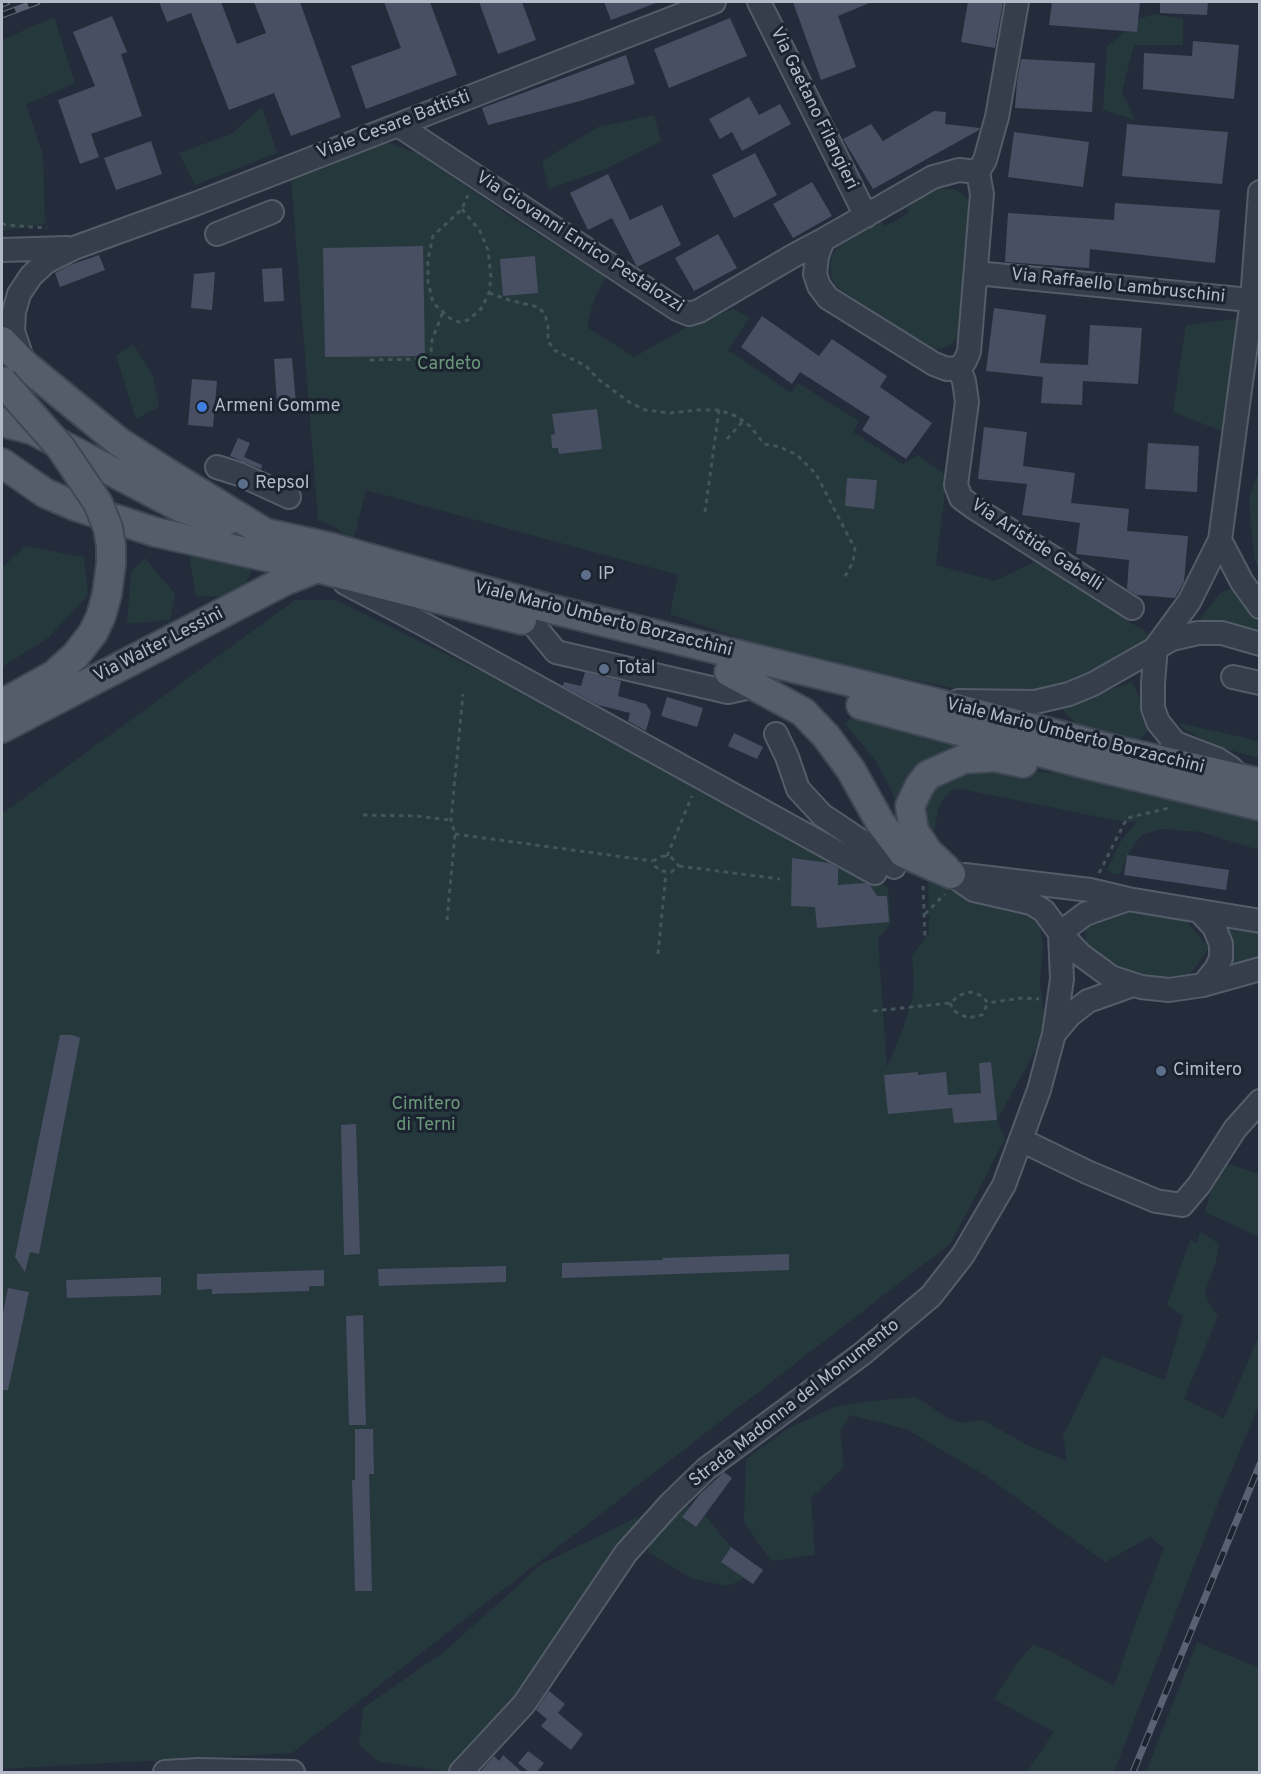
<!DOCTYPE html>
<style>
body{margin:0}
#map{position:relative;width:1261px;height:1774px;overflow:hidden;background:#242c3b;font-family:Overpass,sans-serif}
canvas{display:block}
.frame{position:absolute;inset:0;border:3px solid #b3b9c7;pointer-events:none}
</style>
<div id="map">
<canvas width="1261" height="1774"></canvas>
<div class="frame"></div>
</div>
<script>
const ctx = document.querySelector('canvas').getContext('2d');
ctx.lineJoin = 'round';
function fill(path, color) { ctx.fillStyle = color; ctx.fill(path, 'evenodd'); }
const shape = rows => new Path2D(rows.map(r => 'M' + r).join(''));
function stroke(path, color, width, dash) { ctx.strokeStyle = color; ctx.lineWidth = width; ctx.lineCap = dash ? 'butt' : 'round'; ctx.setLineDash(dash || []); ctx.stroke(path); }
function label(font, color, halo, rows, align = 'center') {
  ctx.font = font + ' Overpass,sans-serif'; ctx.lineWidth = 6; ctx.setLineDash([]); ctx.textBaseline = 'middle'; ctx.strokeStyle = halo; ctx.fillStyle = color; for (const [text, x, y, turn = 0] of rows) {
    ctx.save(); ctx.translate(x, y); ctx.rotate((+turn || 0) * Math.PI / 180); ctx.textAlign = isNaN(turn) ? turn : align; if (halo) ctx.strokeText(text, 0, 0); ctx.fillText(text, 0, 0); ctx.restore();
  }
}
const green = shape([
 [1154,14,1183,19,1183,45,1134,45,1122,91,1135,120,1103,110,1107,47,1139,19],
 [54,17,75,83,26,104,43,155,45,224,2,231,2,40],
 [262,107,277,153,195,185,179,153,231,134],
 [654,115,661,141,605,169,549,189,542,161,598,127],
 [386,142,417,153,515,220,606,277,594,300,587,327,634,357,696,322,734,309,749,318,728,350,791,393,798,383,859,421,853,432,903,464,918,455,947,476,936,565,995,581,1036,561,1150,635,1130,653,1094,676,1039,692,982,694,779,652,670,614,678,575,366,490,353,541,335,527,318,520,291,179],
 [940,188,941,189,953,189,960,192,966,197,971,211,961,332,956,340,950,345,942,348,933,349,925,347,837,287,832,280,830,263,832,255,837,248,854,237,858,228,881,221,884,226,896,221,909,212,906,207],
 [1242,318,1242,439,1173,412,1186,325],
 [133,344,153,376,159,407,136,419,116,356],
 [1259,470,1259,571,1254,556,1249,499],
 [25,546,84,557,88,595,48,638,2,667,2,568],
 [188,549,253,568,240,597,196,596],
 [145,558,175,594,170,620,127,624,131,572],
 [1244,582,1259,602,1259,645,1217,632,1200,619,1219,594],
 [295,600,336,600,664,761,888,887,891,923,878,939,887,1067,901,1034,912,1000,914,984,912,956,929,933,928,880,941,887,1021,907,1039,920,1043,945,1040,983,1046,1031,997,1120,1005,1139,951,1243,292,1753,2,1769,2,814],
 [1132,682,1152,725,1137,743,1080,728,1060,707],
 [854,716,895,719,963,749,900,808,877,763,845,723],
 [1179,723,1259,741,1259,758,1218,747,1184,729],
 [997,763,1037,772,1099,774,1259,814,1259,850,1201,832,1162,829,1143,834,1130,850,1120,874,1112,874,1107,870,1121,841,1136,822,1118,821,961,789,952,790,944,797,938,810,934,833,934,842,925,831,924,788,940,775],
 [1115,900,1184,918,1209,948,1186,980,1131,980,1089,956,1085,933,1088,919],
 [1224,929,1259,931,1259,963,1229,968],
 [1225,1163,1259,1174,1259,1237,1205,1212,1212,1187],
 [1200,1231,1219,1244,1215,1265,1205,1292,1209,1303,1218,1316,1184,1399,1224,1418,1259,1335,1259,1405,1220,1498,1114,1772,1027,1772,1054,1732,994,1699,1016,1665,1033,1644,1060,1656,1114,1686,1135,1625,1164,1548,1150,1537,1105,1562,986,1476,906,1429,850,1415,840,1432,844,1467,811,1498,815,1555,771,1561,744,1522,746,1459,791,1427,834,1407,863,1402,916,1397,948,1418,962,1423,983,1420,1025,1444,1067,1461,1063,1436,1102,1356,1165,1380,1183,1316,1167,1305,1190,1240,1197,1243],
 [680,1502,690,1507,682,1517,695,1527,705,1515,731,1547,721,1562,743,1577,740,1581,727,1586,693,1579,648,1552,652,1538],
 [639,1516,619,1571,451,1772,380,1762,359,1745,363,1708,445,1651,542,1564],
 [1197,1642,1259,1668,1259,1772,1146,1772]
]);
const building = shape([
 [159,2,221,2,237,44,266,33,254,2,300,2,341,117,291,136,274,93,229,110,191,13,167,22],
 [384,2,430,2,457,75,366,109,351,66,401,48],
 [479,2,522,2,536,40,498,54],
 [604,2,656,2,656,3,611,20],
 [793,2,872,2,838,16,856,67,821,80],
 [968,2,1003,2,995,48,961,42],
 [1052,2,1140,2,1137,32,1049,25],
 [1160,2,1208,2,1207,15,1160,13],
 [112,16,127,52,121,54,142,116,91,134,99,157,80,164,58,100,95,86,73,32],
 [730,18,747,56,669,88,654,49],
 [1193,41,1239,45,1234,99,1143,89,1144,53,1192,56],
 [626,55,635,84,580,101,488,125,482,108],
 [1021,59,1095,63,1092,112,1015,108,1017,82],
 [749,97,759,115,780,104,791,124,742,151,732,132,720,139,709,119],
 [934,111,946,112,945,124,980,128,979,130,873,189,843,139,871,124,883,141],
 [1127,124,1228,132,1222,184,1122,176],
 [1014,132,1089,142,1083,187,1008,177],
 [151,141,162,174,116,190,104,158],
 [755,153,777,195,734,218,712,175],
 [608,174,630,220,662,205,681,245,637,267,612,218,588,230,570,193],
 [812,182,832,216,793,238,773,204],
 [1115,203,1220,210,1215,263,1090,249,1089,268,1005,262,1008,213,1114,220],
 [718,234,737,268,694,291,675,258],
 [423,246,425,356,325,357,323,248],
 [99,255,105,270,60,287,55,273,70,265],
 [535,256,538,293,503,296,500,259],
 [282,268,284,301,264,302,262,269],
 [215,272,212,310,191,308,194,274],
 [994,308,1046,315,1040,363,1088,365,1090,325,1142,328,1138,384,1083,381,1082,405,1041,403,1043,377,986,371],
 [762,316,819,356,832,339,887,376,880,387,932,423,906,459,862,430,870,417,800,372,792,384,741,347],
 [292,358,296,403,277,404,274,359],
 [192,379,217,381,213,427,188,425],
 [597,409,602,449,559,454,558,448,552,448,551,435,555,434,552,414],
 [984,427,1027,432,1023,466,1075,473,1071,503,1129,509,1127,531,1188,536,1184,582,1175,598,1137,595,1127,589,1129,560,1076,554,1080,523,1022,515,1027,484,978,479],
 [238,438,250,443,244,457,262,465,261,469,230,456],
 [1148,443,1199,446,1197,492,1145,489],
 [847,478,877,480,874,509,845,506],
 [585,672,621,681,618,696,646,704,651,712,646,731,628,721,630,713,598,705,563,686,564,682,581,686],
 [667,697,703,708,697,727,661,716],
 [734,733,763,747,757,759,728,746],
 [1127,855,1229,870,1226,890,1124,875],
 [792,858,829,863,838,868,838,885,865,883,870,885,877,896,887,896,889,922,817,928,815,907,791,906],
 [60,1035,72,1035,80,1038,39,1254,30,1252,25,1272,15,1257],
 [991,1062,997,1120,954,1123,952,1108,888,1114,884,1075,918,1072,918,1075,946,1072,948,1095,981,1093,979,1063],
 [356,1124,360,1254,344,1255,341,1125],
 [789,1254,789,1270,562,1278,562,1263,663,1260,662,1258],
 [506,1266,506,1282,379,1286,378,1269],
 [324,1270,324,1286,309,1286,309,1291,212,1294,212,1289,197,1290,197,1274],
 [161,1277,161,1295,67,1298,66,1280],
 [8,1288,29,1292,8,1390,2,1390,2,1318],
 [363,1315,366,1425,349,1425,346,1316],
 [355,1429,373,1429,374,1474,369,1474,372,1591,355,1591,352,1480,355,1480],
 [724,1472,732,1478,696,1527,682,1517,700,1494],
 [731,1547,763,1570,753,1584,721,1562],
 [549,1691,565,1704,558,1713,583,1734,571,1750,541,1726,547,1719,536,1710],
 [528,1751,544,1763,536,1773,530,1773,518,1763],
 [503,1755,523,1773,479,1773,494,1756,499,1761]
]);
const path = shape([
 [462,209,480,231,488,250,491,277,489,293,481,309,468,320,459,322,451,319,433,303,428,281,428,260,433,236,462,209,468,195],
 [2,223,6,225,47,228],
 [489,293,509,300,538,307,545,314,548,326,548,341,554,350,586,366,598,379,629,402,645,410,670,413,698,410,719,410,736,416,750,426,764,444,780,447,797,455,816,474,855,549,853,562,844,578],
 [370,360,421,359,431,351,432,340,443,312],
 [727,439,743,421],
 [705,512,719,410],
 [363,815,416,816,451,820],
 [455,834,653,861],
 [662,856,671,857,679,866,671,872,661,871,655,866,653,861,662,856],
 [667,856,692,796],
 [679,866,780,879],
 [1099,873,1127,818,1169,808],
 [923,886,925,938],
 [925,914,945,894],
 [447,920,455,834,451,820,463,694],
 [658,954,666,873],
 [950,1003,954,1011,968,1018,982,1015,988,1003],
 [873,1011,950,1003,960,995,971,992,982,996,988,1003,1021,998,1039,999]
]);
const minor = shape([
 [759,2,866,216],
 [398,125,677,309,689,314,699,311,793,256,823,240],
 [959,170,978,172,982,194,969,352,965,361,959,368,947,369,934,364,828,298,819,286,815,274,817,256,823,240,933,177,959,170],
 [978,172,985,160,997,117,1017,2],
 [1260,192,1252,300,1220,540,1242,582,1260,607],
 [217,234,272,212],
 [2,250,67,248],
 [976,273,1260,301],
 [23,361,13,331,14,312,19,294,31,276,46,262,74,248,195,204,714,2],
 [959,368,964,381,967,402,956,485,961,498,973,507,1132,608],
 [217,467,239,474,289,497],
 [1220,540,1189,602,1156,647,1153,683,1153,708,1158,722,1175,743,1217,759,1231,768,1237,774],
 [345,583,425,625,875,873],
 [532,623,556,652,728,692,755,686],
 [1233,677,1260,683],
 [958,701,1035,702,1069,694,1093,684,1172,639,1198,633,1222,633,1260,644],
 [776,734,787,757,798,789,822,815,864,843,894,867],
 [951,874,974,890,1031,903,1044,911,1060,933,1081,955,1111,977,1141,987,1169,990,1203,985,1260,969],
 [965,875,1090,890,1128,899,1260,921],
 [1199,911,1214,927,1221,944,1221,958,1216,969,1203,985],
 [1054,1034,1070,1015,1088,1001,1133,985],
 [1021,1140,1087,1172,1156,1201,1182,1205,1199,1185,1235,1129,1260,1101],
 [165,1772,198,1770,293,1772],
 [461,1772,524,1704,626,1553,670,1504,706,1469,862,1354,931,1296,963,1255,1004,1185,1039,1090,1054,1034,1062,979,1060,933,1085,914,1128,899]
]);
const major = shape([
 [2,341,25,365,119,442,169,474,265,533,329,547,547,608,929,701,1124,752,1260,783],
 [2,422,33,430,182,508,226,521],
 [2,463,45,493,75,506,155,532,317,568,522,620],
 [729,672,803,712,826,736,851,770,880,822,903,853,951,874],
 [2,704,54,675,76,655,93,633,101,616,107,594],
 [861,705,1085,764,1260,806],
 [2,728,284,581,317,568],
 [945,868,928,852,914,831,910,806,920,785,928,775,964,759,995,757,1023,763]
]);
const rail = shape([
 [2,4,7,2],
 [2,15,37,2],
 [1133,1772,1260,1464]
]);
const majorBridge = shape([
 [2,381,61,448,98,503,108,528,111,546,111,564,107,594]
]);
const markers = [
 [202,407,6,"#3f7fe0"],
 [243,484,6,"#5c6f8a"],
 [586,575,6,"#5c6f8a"],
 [604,669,6,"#5c6f8a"],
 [1161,1071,6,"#5c6f8a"]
];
const streetNames = [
 ["Via Gaetano Filangieri",813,109,64],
 ["Viale Cesare Battisti",394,126,-21],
 ["Via Giovanni Enrico Pestalozzi",579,243,33],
 ["Via Raffaello Lambruschini",1118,287,6],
 ["Via Aristide Gabelli",1036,546,33],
 ["Viale Mario Umberto Borzacchini",603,620,14],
 ["Via Walter Lessini",159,646,-27],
 ["Viale Mario Umberto Borzacchini",1075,737,14],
 ["Strada Madonna del Monumento",795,1404,-38]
];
const parkNames = [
 ["Cardeto",449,365],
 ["Cimitero",426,1105],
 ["di Terni",426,1126]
];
const poiNames = [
 ["Armeni Gomme",214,407],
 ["Repsol",255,484],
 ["IP",598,575],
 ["Total",616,669],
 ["Cimitero",1173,1071]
];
fill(green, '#25383c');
fill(building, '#484f62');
stroke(minor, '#555c69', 26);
stroke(major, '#404754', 32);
stroke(path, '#435559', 3, [4.5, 4.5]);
stroke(minor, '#373e4b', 22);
stroke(major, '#555d6b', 28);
stroke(rail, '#596172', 7);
stroke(rail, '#1c2330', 4.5, [14]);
stroke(majorBridge, '#404754', 32, []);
stroke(majorBridge, '#555d6b', 28);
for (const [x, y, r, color] of markers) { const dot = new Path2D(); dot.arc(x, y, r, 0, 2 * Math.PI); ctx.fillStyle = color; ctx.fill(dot); stroke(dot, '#1c2330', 2); }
label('18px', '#b3b9c7', '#1c2330', streetNames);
label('18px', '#6a9779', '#1c2330', parkNames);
label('18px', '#b3b9c7', '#1c2330', poiNames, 'left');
</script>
